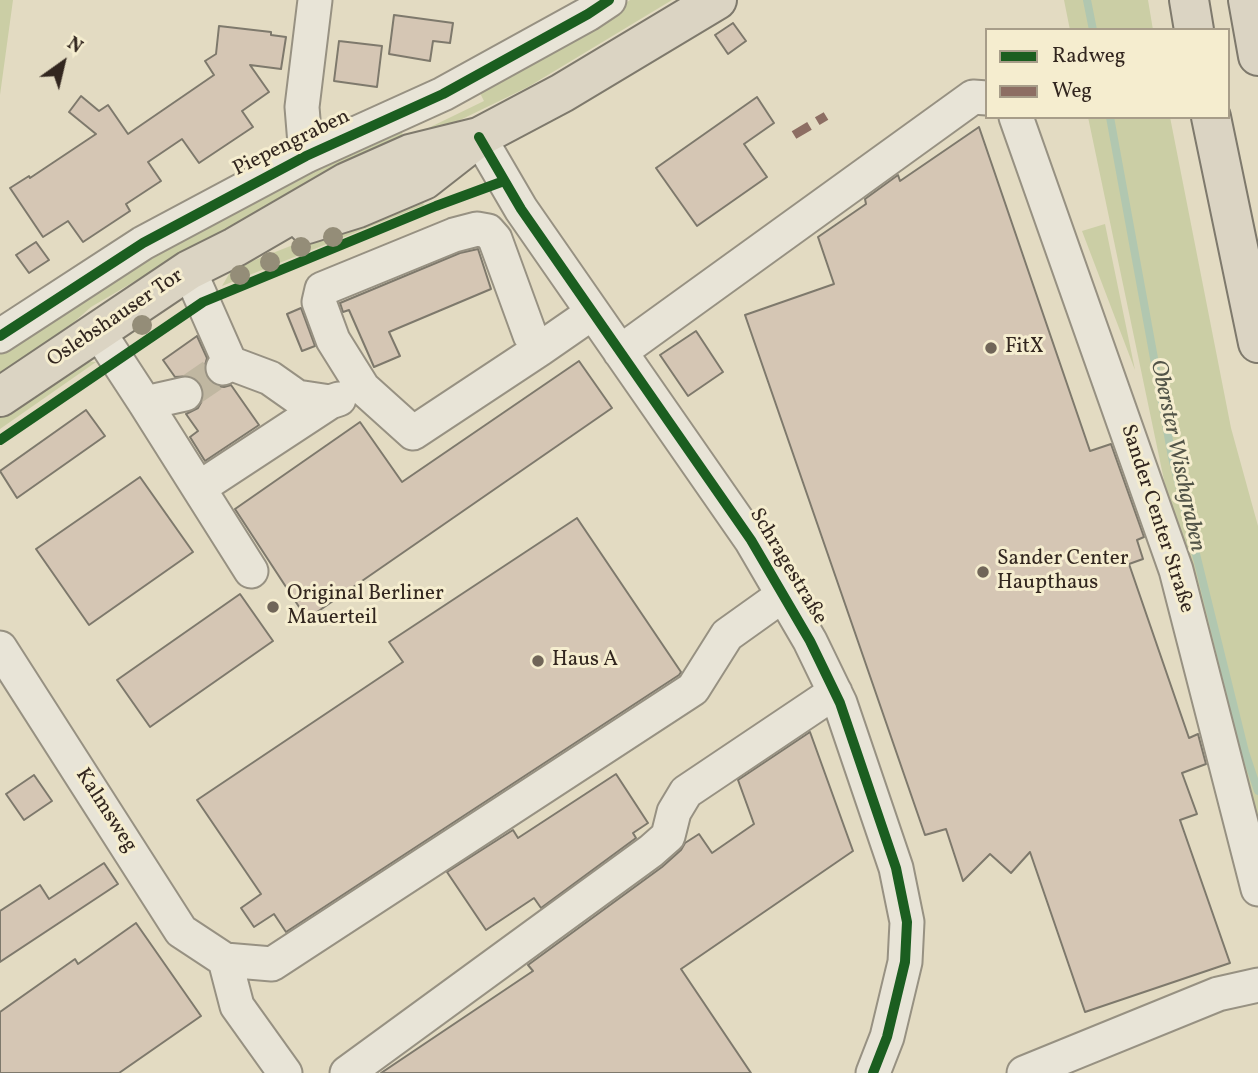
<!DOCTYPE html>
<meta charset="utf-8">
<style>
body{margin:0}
#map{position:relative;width:1258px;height:1073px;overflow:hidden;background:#e3dbc2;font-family:Vollkorn,serif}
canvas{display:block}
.legend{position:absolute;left:985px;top:28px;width:245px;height:91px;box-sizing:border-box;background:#f5edcf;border:2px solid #a79d89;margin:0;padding:9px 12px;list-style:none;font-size:21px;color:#32261f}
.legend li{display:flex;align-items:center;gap:14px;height:35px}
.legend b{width:35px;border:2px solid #a79d89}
.north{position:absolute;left:28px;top:28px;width:70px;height:70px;-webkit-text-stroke:5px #f5edcf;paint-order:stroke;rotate:34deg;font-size:19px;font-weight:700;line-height:28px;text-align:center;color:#32261f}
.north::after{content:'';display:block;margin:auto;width:24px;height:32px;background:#32261f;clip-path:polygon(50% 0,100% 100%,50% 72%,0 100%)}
</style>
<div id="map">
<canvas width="1258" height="1073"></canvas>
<ul class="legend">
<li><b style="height:9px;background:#1b5e20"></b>Radweg</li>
<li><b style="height:9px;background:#8d6e63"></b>Weg</li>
</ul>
<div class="north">N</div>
</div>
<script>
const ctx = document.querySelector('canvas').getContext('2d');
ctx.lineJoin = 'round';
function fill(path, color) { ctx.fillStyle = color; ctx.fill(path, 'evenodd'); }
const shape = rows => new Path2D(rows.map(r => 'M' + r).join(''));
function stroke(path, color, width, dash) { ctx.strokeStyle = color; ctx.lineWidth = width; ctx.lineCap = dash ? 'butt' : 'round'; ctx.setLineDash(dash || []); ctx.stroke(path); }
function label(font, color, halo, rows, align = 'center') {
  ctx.font = font + ' Vollkorn,serif'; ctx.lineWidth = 6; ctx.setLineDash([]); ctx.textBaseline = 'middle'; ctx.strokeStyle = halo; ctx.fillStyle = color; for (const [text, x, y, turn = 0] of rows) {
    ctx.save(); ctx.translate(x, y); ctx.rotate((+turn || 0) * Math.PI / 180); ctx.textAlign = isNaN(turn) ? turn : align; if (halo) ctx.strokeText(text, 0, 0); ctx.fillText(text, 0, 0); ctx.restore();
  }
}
const green = shape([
 [0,0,13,0,0,95],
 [630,0,672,0,528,87,419,140,416,134,484,101,478,89,586,30],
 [1064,0,1148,0,1153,30,1070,30],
 [442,106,446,112,403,130,399,148,188,250,91,307,56,338,0,378,0,350,132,260],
 [1088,117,1170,117,1231,428,1258,526,1258,861,1178,547],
 [420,195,424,205,222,286,232,269],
 [1105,224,1135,370,1082,231],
 [79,361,96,362,0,429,0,413]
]);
const stream = shape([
 [1087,0,1093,30],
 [1110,117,1172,457,1245,752,1258,791]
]);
const building = shape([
 [394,15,453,23,450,43,433,41,430,61,389,54,394,15],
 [733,23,746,41,728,54,715,35,733,23],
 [219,26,271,32,271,35,286,37,281,69,250,65,269,92,242,111,253,127,199,163,182,139,148,162,161,181,126,204,130,211,83,242,68,221,43,237,10,188,29,176,30,178,96,134,69,112,81,96,99,111,108,105,128,134,214,75,205,61,216,54,219,26],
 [339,41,382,46,377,87,334,81,339,41],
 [757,97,774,123,744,144,767,177,697,226,656,168,757,97],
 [979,127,1090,451,1111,444,1144,537,1137,540,1143,559,1129,564,1189,738,1198,734,1206,764,1182,773,1197,814,1180,820,1230,963,1085,1012,1030,852,1011,873,990,854,963,881,946,829,925,835,745,315,834,284,818,237,866,204,865,199,898,175,900,181,979,127],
 [36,242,49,260,29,273,16,255,36,242],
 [478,249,491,289,389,332,400,356,374,367,349,310,343,312,340,303,460,253,478,249],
 [301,308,315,346,302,351,287,314,301,308],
 [696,331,723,372,688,396,660,355,696,331],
 [197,336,207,358,204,369,207,379,216,386,224,387,231,385,259,425,205,461,190,437,198,431,186,414,198,408,203,399,204,389,200,382,191,376,175,377,163,360,197,336],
 [579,361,612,408,307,619,235,509,360,422,402,482,579,361],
 [86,410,105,436,17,498,0,471,86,410],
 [140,477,193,552,89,625,36,549,140,477],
 [577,518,681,672,679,675,286,932,274,914,254,927,241,908,261,894,197,800,403,662,389,642,577,518],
 [240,594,273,641,150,727,117,680,240,594],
 [810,732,853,851,681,969,751,1073,381,1073,533,971,528,965,662,867,681,850,685,843,699,834,712,853,754,824,738,780,810,732],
 [616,774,648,823,633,833,636,838,541,908,534,898,486,930,447,872,513,830,518,838,616,774],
 [34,775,52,801,24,820,6,794,34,775],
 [104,863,118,884,0,962,0,911,40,885,49,899,104,863],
 [136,923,201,1016,119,1073,0,1073,0,1012,75,959,78,964,136,923]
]);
const minorTunnel = shape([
 [185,394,223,368]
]);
const minor = shape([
 [1016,117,1176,570,1258,889],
 [479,137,521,209,751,540,810,641,840,703,896,868,907,922,905,962,887,1037,873,1073],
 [306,156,302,107,315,0],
 [189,270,230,363,223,368],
 [98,331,145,403,185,394],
 [0,336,143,243,306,156,443,94,588,14,609,0],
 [540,349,530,335,495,239,488,231,477,229,454,235,322,289,319,302,333,340,363,388,413,433,540,349,592,313],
 [620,352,973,97,987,98],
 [230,363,270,378,297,397,330,402,339,399],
 [145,403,251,571],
 [199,488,330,402],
 [0,648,181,931,225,960,272,964,693,689,727,635,783,595],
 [225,960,237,1006,285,1073],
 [347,1073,651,851,668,836,674,812,686,792,835,692],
 [1024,1073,1218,994,1258,985]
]);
const major = shape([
 [307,224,358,208,424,180,479,137,562,93,717,0],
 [0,397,189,270,235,247,347,182,410,154,479,137]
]);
const highway = shape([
 [1189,0,1194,30],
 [1248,0,1258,56],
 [1211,117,1258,343]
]);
const quiet = shape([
 [794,135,826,116]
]);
const cycleway = shape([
 [479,137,521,209,751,540,810,641,840,703,896,868,907,922,905,962,887,1037,873,1073],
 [0,336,143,243,306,156,443,94,588,14,609,0],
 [0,440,203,302,436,206,504,181]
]);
const trees = [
 [333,237],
 [301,247],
 [270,262],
 [240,275],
 [142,325]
];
const markers = [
 [991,348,7,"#706558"],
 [983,572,7,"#706558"],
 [273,607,7,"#706558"],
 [538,661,7,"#706558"]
];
const streetNames = [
 ["Piepengraben",292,144,-26],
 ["Oslebshauser Tor",116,319,-34],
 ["Sander Center Straße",1156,519,72],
 ["Schragestraße",787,567,59],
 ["Kalmsweg",105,811,57]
];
const poiNames = [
 ["FitX",1005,348],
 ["Sander Center",997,560],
 ["Haupthaus",997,584],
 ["Original Berliner",287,595],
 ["Mauerteil",287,619],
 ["Haus A",552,661]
];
const waterNames = [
 ["Oberster Wischgraben",1176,456,78]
];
fill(green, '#cbcea5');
stroke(stream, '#b1c7b0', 8);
fill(building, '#d5c6b4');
stroke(building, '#7e796c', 2);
stroke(minorTunnel, '#c0b7a1', 33, [33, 17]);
stroke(minor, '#979182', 37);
stroke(major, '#7e796c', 42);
stroke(highway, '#7e796c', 42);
stroke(minor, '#e8e4d7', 33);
stroke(major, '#dbd4c3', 38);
stroke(highway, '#dbd4c3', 38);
stroke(quiet, '#8d6e63', 9, [18, 9]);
stroke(cycleway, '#1b5e20', 10);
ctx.fillStyle = '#948d78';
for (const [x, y] of trees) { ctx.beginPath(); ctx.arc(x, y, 10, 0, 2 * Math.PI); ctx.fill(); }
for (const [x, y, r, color] of markers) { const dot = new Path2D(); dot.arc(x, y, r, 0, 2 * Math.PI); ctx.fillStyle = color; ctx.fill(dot); stroke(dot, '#f5edcf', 2.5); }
label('21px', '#32261f', '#f5edcf', streetNames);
label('21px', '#32261f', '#f5edcf', poiNames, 'left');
label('italic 23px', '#525448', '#f5edcf', waterNames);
</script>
